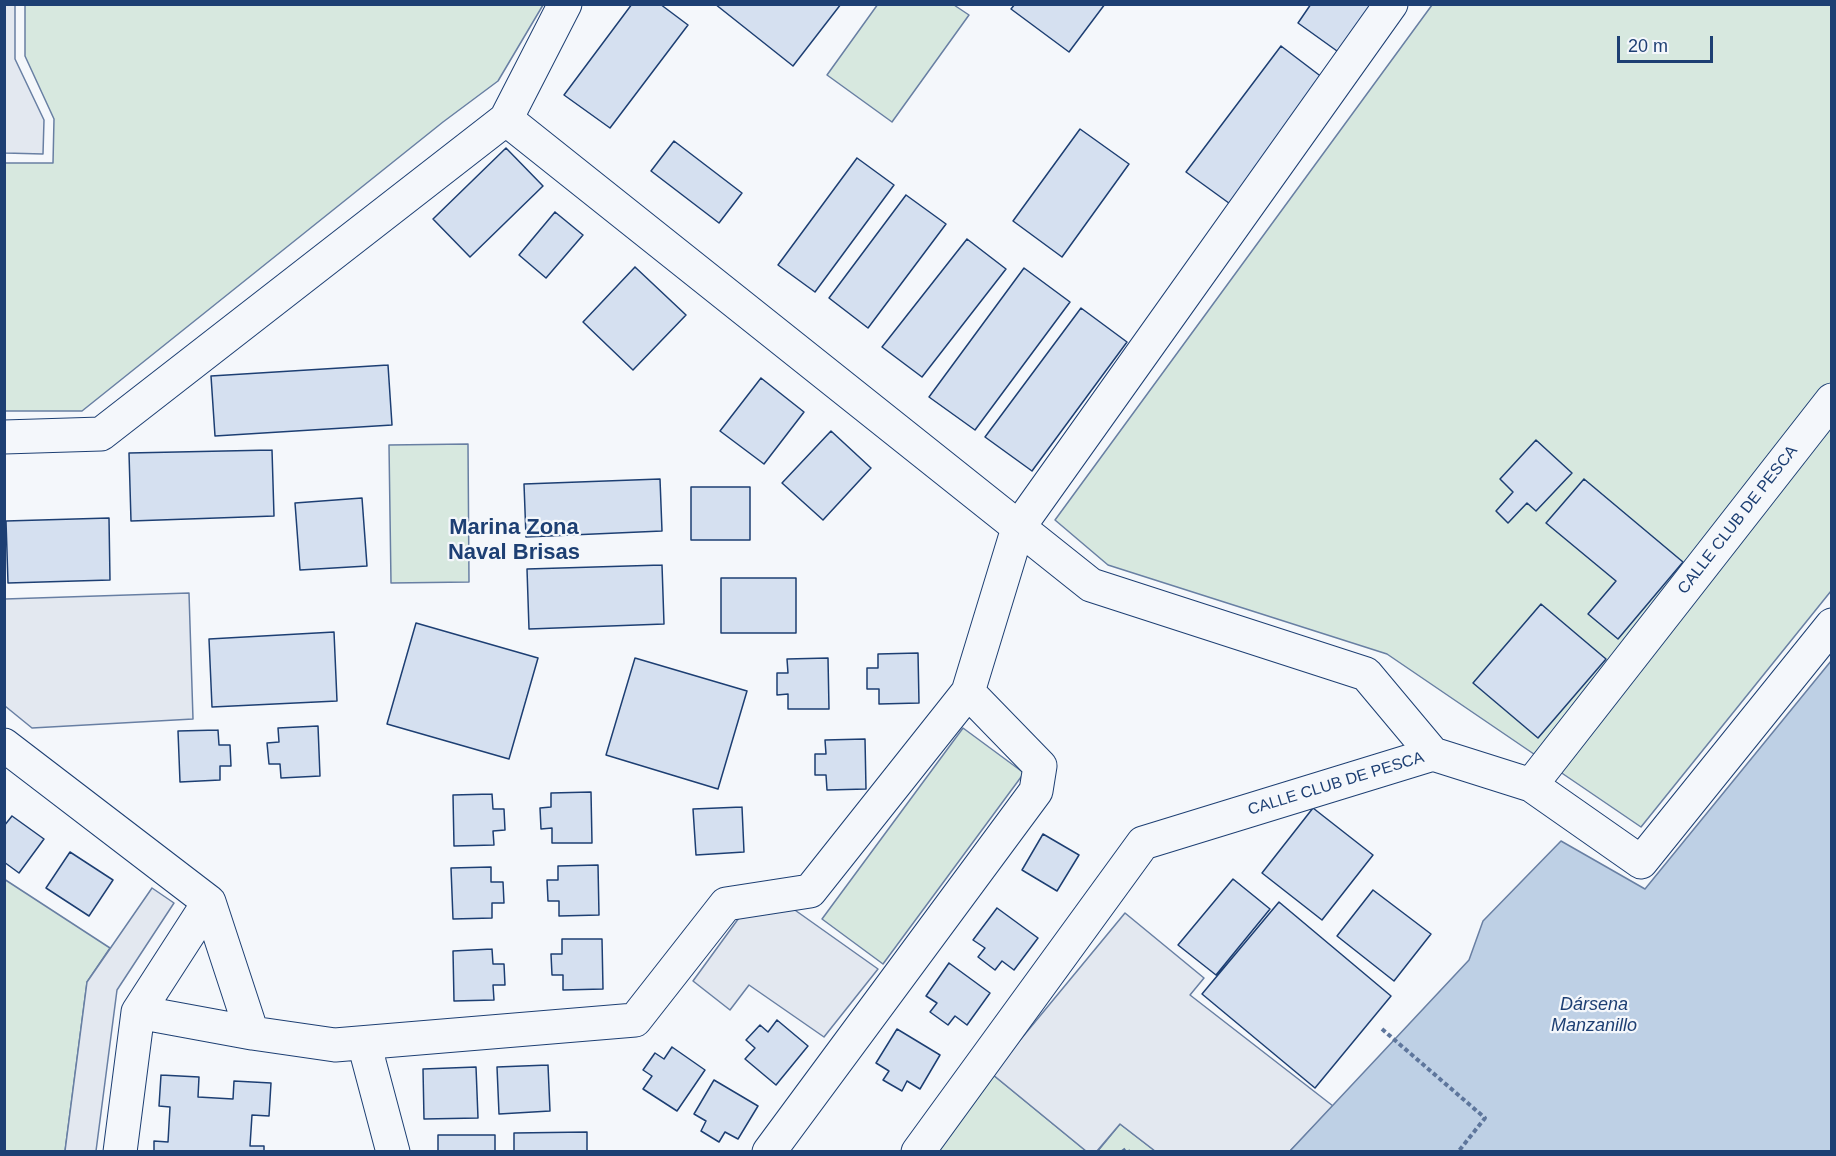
<!DOCTYPE html>
<meta charset="utf-8">
<style>
body{margin:0}
#map{position:relative;width:1836px;height:1156px;overflow:hidden;background:#f4f7fb;font-family:Helvetica,sans-serif}
canvas{display:block}
.frame{position:absolute;inset:0;border:6px solid #1d3f73;pointer-events:none}
.scale{position:absolute;left:1617px;top:36px;width:96px;height:27px;box-sizing:border-box;border:3px solid #1d3f73;border-top:0;padding-left:8px;font-size:18px;line-height:21px;white-space:nowrap;color:#1d3f73;-webkit-text-stroke:4px #f4f7fb;paint-order:stroke}
</style>
<div id="map">
<canvas width="1836" height="1156"></canvas>
<div class="frame"></div>
<div class="scale">20 m</div>
</div>
<script>
const ctx = document.querySelector('canvas').getContext('2d');
ctx.lineJoin = 'round';
function fill(path, color) { ctx.fillStyle = color; ctx.fill(path, 'evenodd'); }
const shape = rows => new Path2D(rows.map(r => 'M' + r).join(''));
function stroke(path, color, width, dash) { ctx.strokeStyle = color; ctx.lineWidth = width; ctx.lineCap = dash ? 'butt' : 'round'; ctx.setLineDash(dash || []); ctx.stroke(path); }
function label(font, color, halo, rows, align = 'center') {
  ctx.font = font + ' Helvetica,sans-serif'; ctx.lineWidth = 4.5; ctx.setLineDash([]); ctx.textBaseline = 'middle'; ctx.strokeStyle = halo; ctx.fillStyle = color; for (const [text, x, y, turn = 0] of rows) {
    ctx.save(); ctx.translate(x, y); ctx.rotate((+turn || 0) * Math.PI / 180); ctx.textAlign = isNaN(turn) ? turn : align; if (halo) ctx.strokeText(text, 0, 0); ctx.fillText(text, 0, 0); ctx.restore();
  }
}
const green = shape([
 [878,4,954,5,969,15,892,122,827,75,878,4],
 [25,5,25,4,543,5,498,81,443,122,82,411,5,411,5,163,53,163,54,119,25,56,25,5],
 [1432,5,1831,5,1831,591,1641,827,1387,654,1108,565,1055,520,1432,5],
 [468,444,469,582,391,583,389,445,468,444],
 [963,728,1024,773,883,964,822,919,963,728],
 [4,879,110,948,87,982,65,1151,5,1151,4,879],
 [992,1074,1086,1151,936,1152,992,1074],
 [1120,1124,1155,1151,1097,1152,1120,1124]
]);
const parking = shape([
 [5,4,15,5,15,59,44,120,43,154,5,153,5,4],
 [189,593,193,719,32,728,5,706,5,599,189,593],
 [152,888,174,903,117,990,96,1151,65,1151,87,982,152,888],
 [792,908,878,969,824,1037,749,985,730,1010,693,981,744,911,792,908],
 [1125,913,1204,978,1190,995,1333,1106,1290,1151,1155,1151,1120,1124,1097,1151,1086,1151,992,1074,1125,913]
]);
const water = shape([
 [1831,661,1831,1151,1290,1151,1469,960,1483,921,1561,841,1645,889,1831,661]
]);
const building = shape([
 [632,4,660,4,688,25,610,128,564,95,632,4],
 [715,4,841,4,793,66,715,4],
 [1015,4,1105,4,1069,52,1011,9,1015,4],
 [1311,4,1381,4,1344,56,1298,23,1311,4],
 [1281,46,1327,81,1233,206,1186,172,1281,46],
 [1080,129,1129,164,1062,257,1013,221,1080,129],
 [674,141,742,193,719,223,651,171,674,141],
 [506,148,543,186,470,257,433,219,506,148],
 [857,158,894,185,815,292,778,265,857,158],
 [906,195,946,224,868,328,829,298,906,195],
 [555,212,583,235,546,278,519,255,555,212],
 [967,239,1006,269,922,377,882,347,967,239],
 [635,267,686,315,633,370,583,322,635,267],
 [1024,268,1070,302,975,430,929,397,1024,268],
 [1081,308,1127,342,1032,471,985,437,1081,308],
 [388,365,392,425,215,436,211,376,388,365],
 [761,378,804,412,764,464,720,431,761,378],
 [831,431,871,468,823,520,782,483,831,431],
 [1536,440,1572,473,1536,511,1527,503,1508,523,1496,511,1513,492,1500,479,1536,440],
 [272,450,274,516,131,521,129,453,272,450],
 [660,479,662,531,526,537,524,484,660,479],
 [1584,479,1683,562,1618,639,1588,614,1616,581,1546,523,1584,479],
 [691,487,750,487,750,540,691,540,691,487],
 [362,498,367,566,300,570,295,503,362,498],
 [109,518,110,580,8,583,6,521,109,518],
 [662,565,664,624,529,629,527,569,662,565],
 [721,578,796,578,796,633,721,633,721,578],
 [1541,604,1606,659,1538,738,1473,683,1541,604],
 [416,623,538,658,509,759,387,724,416,623],
 [334,632,337,701,212,707,209,639,334,632],
 [918,653,919,703,879,704,879,689,867,689,867,668,878,668,878,654,918,653],
 [635,658,747,691,718,789,606,755,635,658],
 [828,658,829,709,788,709,788,694,777,695,777,673,788,673,787,659,828,658],
 [318,726,320,776,281,778,280,764,269,764,267,743,279,742,278,728,318,726],
 [218,730,219,745,230,745,231,766,220,766,220,780,180,782,178,731,218,730],
 [865,739,866,789,827,790,826,775,815,775,815,754,826,754,825,740,865,739],
 [591,792,592,843,552,843,552,828,541,829,540,808,551,807,551,793,591,792],
 [492,794,493,809,504,809,505,830,493,831,494,845,454,846,453,795,492,794],
 [742,807,744,852,696,855,693,809,742,807],
 [1313,808,1373,855,1322,920,1262,873,1313,808],
 [12,816,44,839,19,873,4,862,4,826,12,816],
 [1043,834,1079,855,1057,891,1022,870,1043,834],
 [70,852,113,880,89,916,46,888,70,852],
 [598,865,599,915,559,916,559,901,548,901,547,880,558,880,558,866,598,865],
 [491,867,491,882,503,882,504,903,492,903,492,918,453,919,451,868,491,867],
 [1233,879,1270,909,1216,975,1178,945,1233,879],
 [1373,890,1431,934,1394,981,1337,936,1373,890],
 [1279,902,1391,996,1315,1088,1202,994,1279,902],
 [997,908,1038,938,1014,970,1002,961,995,970,978,957,985,948,973,940,997,908],
 [562,939,602,939,603,989,563,990,563,975,552,975,551,954,562,954,562,939],
 [492,949,493,964,504,964,505,985,493,985,494,1000,454,1001,453,951,492,949],
 [949,963,990,993,967,1025,955,1016,948,1025,930,1012,937,1003,926,996,949,963],
 [777,1020,808,1046,776,1085,745,1059,755,1048,746,1040,760,1025,768,1032,777,1020],
 [897,1029,940,1055,920,1089,907,1081,902,1091,883,1080,889,1071,876,1063,897,1029],
 [672,1047,705,1070,677,1111,643,1089,652,1076,643,1070,655,1053,664,1059,672,1047],
 [548,1065,550,1111,499,1114,497,1067,548,1065],
 [476,1067,478,1118,424,1119,423,1069,476,1067],
 [161,1075,199,1077,198,1097,233,1099,234,1081,271,1083,269,1116,252,1115,250,1146,264,1146,264,1152,154,1152,154,1141,168,1142,170,1107,159,1106,161,1075],
 [714,1080,758,1106,738,1139,725,1132,719,1142,701,1131,706,1121,694,1114,714,1080],
 [587,1132,587,1152,514,1152,514,1133,587,1132],
 [438,1135,495,1135,495,1152,438,1152,438,1135]
]);
const path = shape([
 [1382,1029,1485,1118,1458,1152],
 [1122,1152,1126,1149,1129,1152]
]);
const minor = shape([
 [506,119,1091,585,1366,674,1433,754],
 [4,437,101,434,506,119,565,4],
 [4,745,209,902,252,1033,335,1045,635,1020,726,904,810,891,968,692,1018,528,1391,4],
 [1531,785,1641,862,1832,625],
 [138,1012,252,1033],
 [364,1043,393,1152],
 [120,1152,138,1012,209,902],
 [769,1152,1036,791,1040,766,968,692],
 [918,1152,1143,843,1433,754,1531,785,1832,400]
]);
const streetNames = [
 ["CALLE CLUB DE PESCA",1738,520,-52],
 ["CALLE CLUB DE PESCA",1336,784,-17]
];
const waterNames = [
 ["Dársena",1594,1005],
 ["Manzanillo",1594,1026]
];
const districtNames = [
 ["Marina Zona",514,528],
 ["Naval Brisas",514,553]
];
fill(green, '#d7e8df');
stroke(green, '#687fa3', 1.5);
fill(parking, '#e3e8f0');
stroke(parking, '#687fa3', 1.5);
fill(water, '#bed0e5');
stroke(water, '#687fa3', 1.5);
fill(building, '#d5e0f0');
stroke(building, '#1d3f73', 1.5);
stroke(minor, '#1d3f73', 35);
stroke(path, '#5e769c', 4, [4.5, 3]);
stroke(minor, '#f4f7fb', 33);
label('16px', '#1d3f73', '#f4f7fb', streetNames);
label('italic 18px', '#1d3f73', '#f4f7fb', waterNames);
label('bold 22px', '#1d3f73', '#f4f7fb', districtNames);
</script>
